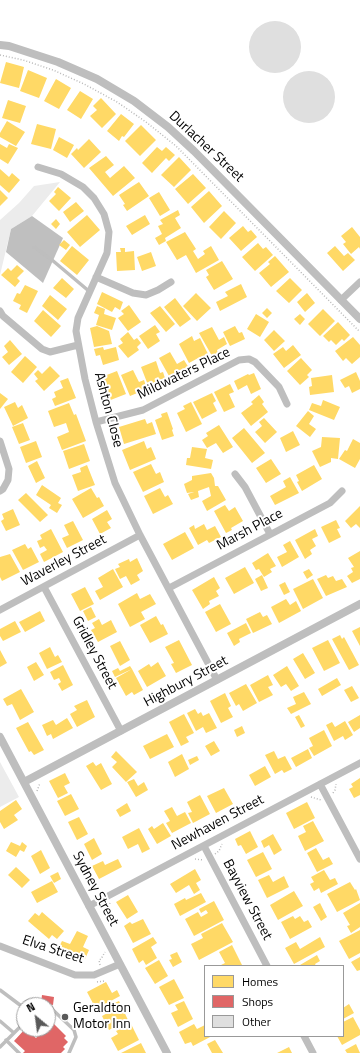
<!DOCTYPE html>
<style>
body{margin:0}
#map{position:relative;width:360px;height:1053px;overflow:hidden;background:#fff;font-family:"Titillium Web",sans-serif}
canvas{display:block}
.legend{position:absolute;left:204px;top:965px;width:140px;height:72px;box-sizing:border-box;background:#fff;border:1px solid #999;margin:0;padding:5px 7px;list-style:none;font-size:12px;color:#000}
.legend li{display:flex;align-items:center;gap:8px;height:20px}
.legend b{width:20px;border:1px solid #999}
.north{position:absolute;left:16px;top:997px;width:40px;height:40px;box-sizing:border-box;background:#fff;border:1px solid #999;border-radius:50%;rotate:331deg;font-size:11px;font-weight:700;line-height:16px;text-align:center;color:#000}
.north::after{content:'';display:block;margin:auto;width:14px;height:18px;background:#595959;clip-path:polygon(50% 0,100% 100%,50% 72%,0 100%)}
</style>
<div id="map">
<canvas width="360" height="1053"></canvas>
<ul class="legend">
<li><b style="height:11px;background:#ffd966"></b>Homes</li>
<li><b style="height:11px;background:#e06666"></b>Shops</li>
<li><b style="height:11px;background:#dfdfdf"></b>Other</li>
</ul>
<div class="north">N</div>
</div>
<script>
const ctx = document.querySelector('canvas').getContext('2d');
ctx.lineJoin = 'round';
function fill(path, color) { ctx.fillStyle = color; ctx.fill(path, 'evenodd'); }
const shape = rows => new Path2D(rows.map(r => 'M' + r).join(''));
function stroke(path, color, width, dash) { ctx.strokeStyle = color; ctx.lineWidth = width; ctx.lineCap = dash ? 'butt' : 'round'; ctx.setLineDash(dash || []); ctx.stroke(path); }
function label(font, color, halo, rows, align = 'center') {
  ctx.font = font + ' "Titillium Web",sans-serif'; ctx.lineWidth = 4; ctx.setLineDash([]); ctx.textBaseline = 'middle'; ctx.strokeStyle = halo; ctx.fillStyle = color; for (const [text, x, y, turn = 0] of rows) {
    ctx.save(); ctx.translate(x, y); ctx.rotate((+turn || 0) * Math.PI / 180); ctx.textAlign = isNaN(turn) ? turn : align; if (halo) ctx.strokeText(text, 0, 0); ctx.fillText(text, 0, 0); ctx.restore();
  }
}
const green = shape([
 [60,182,32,216,11,229,0,275,0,220,19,203,34,186],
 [0,762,19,797,0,807]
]);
const water = shape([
 [32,216,63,238,43,283,6,252,11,229]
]);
const homes = shape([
 [6,62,24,67,19,88,0,83],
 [28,70,47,78,39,98,20,91],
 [56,79,71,88,59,109,44,101],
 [80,91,93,99,81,119,67,110],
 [101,98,116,114,102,128,90,116,97,110,93,106],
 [8,100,26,106,20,123,2,118],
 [121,114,134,124,124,137,122,136,119,141,107,131],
 [7,121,25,132,16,146,0,137,0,133],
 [37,124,56,129,51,149,31,144],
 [141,125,156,140,140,156,125,141],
 [59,137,74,145,67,158,53,150],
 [89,139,101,152,84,168,71,154,77,148,78,150],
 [0,144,7,148,9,144,18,148,8,164,0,159],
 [157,147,162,151,166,147,175,155,169,161,166,158,152,173,142,163],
 [106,156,114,165,105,172,110,178,124,166,135,178,113,196,89,168],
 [179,157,191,170,174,187,161,175],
 [0,169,9,177,12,173,20,180,9,193,0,185],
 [193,174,206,188,188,204,175,189],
 [139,182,149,196,127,211,123,205,125,204,119,195],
 [58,187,71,198,59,211,49,201,56,194,54,192],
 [0,190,8,198,0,206],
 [209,191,222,206,204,223,191,207],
 [159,192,170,210,160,216,149,198],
 [76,202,84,211,70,222,63,212],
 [178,210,180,215,175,218,181,228,165,238,166,241,159,245,155,238,162,234,158,226,163,224,160,220],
 [224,211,236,223,221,239,209,227],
 [87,215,100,230,80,247,67,232],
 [145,215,150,224,132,235,126,226],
 [56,219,60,224,56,229,51,224],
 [243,226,248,232,251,230,257,237,241,251,229,238],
 [352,227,360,237,360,249,359,247,351,254,343,244,346,242,341,236],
 [185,232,196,249,193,251,198,259,205,254,203,251,211,246,219,260,196,273,186,255,177,260,166,242],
 [64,240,70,245,66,250,59,245],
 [258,243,263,249,266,247,273,255,255,271,242,257],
 [72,246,89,260,77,275,60,261],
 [335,246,344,256,348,253,355,260,343,271,327,253],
 [120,248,125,248,125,252,134,251,135,270,117,271,116,252,121,252],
 [151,252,156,266,142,271,137,257],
 [275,256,289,272,271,287,259,273,270,264,268,262],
 [222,261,233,279,214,290,206,277,209,275,206,270],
 [17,265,24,271,17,278,20,281,15,287,1,275,8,268,11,271],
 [62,278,74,289,66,298,53,288],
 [290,278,302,290,289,303,276,291],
 [241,284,247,297,220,311,216,302,228,296,225,292],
 [25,285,38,291,27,313,19,309,21,305,13,301,17,293,20,294],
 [102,292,123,302,120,310,115,307,112,312,97,304],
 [196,293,211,308,197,321,183,306],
 [307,293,315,303,305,312,297,302],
 [50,295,67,309,58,320,42,306],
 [175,298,191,319,180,327,164,307],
 [129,305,141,322,128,331,118,318,124,314,121,311],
 [97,306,105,309,104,314,116,318,112,330,96,325,99,315,94,313],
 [160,306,175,324,166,332,150,313],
 [267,308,272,313,267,318,262,313],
 [323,309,335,321,320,336,308,324],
 [43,310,61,326,51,337,34,321],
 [256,314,269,322,260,337,247,329],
 [300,314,305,319,300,325,294,319],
 [338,322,350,335,344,341,342,339,336,345,331,340,329,342,323,336],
 [155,325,160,332,156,334,160,341,148,349,139,336],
 [97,326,109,331,112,344,94,347,90,328],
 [235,326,239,333,242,332,245,339,230,346,223,332],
 [212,327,219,340,224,337,227,344,217,350,218,353,212,356,199,333],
 [274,330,285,341,274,351,264,340],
 [128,332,134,340,137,338,141,343,137,347,139,350,128,358,118,346,123,343,120,339],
 [192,336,194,341,200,338,210,358,203,362,200,357,189,363,179,344],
 [353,337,360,345,360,357,352,364,346,358,343,361,335,351],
 [10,340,22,354,9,365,2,357,8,352,4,346],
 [293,345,301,355,284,368,273,354,283,347,286,351],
 [103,347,104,350,116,347,119,360,103,365,100,355,96,356,94,349],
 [170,352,177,364,184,360,189,368,180,373,179,371,169,376,159,358],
 [25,356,37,367,23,383,11,372],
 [301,358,312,370,307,375,309,377,300,385,287,371],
 [156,361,160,373,163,372,165,378,148,385,141,367],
 [50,366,60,376,44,391,35,381,38,379,34,374,38,370,42,374],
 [133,370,139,382,144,380,147,389,130,396,121,375],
 [117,371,126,394,108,401,99,378],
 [356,372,360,381,360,389,352,393,349,386,345,388,340,380],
 [254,373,261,389,251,394,247,385,238,390,234,381,248,374,249,375],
 [332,375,334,392,310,395,309,387,312,386,311,378],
 [68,378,76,398,55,406,52,399,56,397,54,392,63,388,60,381],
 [230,384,234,392,229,394,235,407,224,412,214,392],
 [0,393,8,399,0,409],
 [212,393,216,401,213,403,217,411,202,419,193,402],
 [259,395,264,402,262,404,268,412,251,426,241,413,253,404,251,402],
 [323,400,340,407,334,420,309,410,312,403,321,406],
 [15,402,18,408,22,405,28,418,13,426,4,407],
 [191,402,202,424,186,432,177,413,185,409,183,406],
 [69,403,74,415,76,414,86,441,62,450,57,437,69,432,66,423,54,427,48,411],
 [308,411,314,416,309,424,316,429,310,437,296,426],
 [167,412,173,429,172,430,174,436,162,440,155,420,162,417,161,414],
 [264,418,277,432,265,443,255,432,262,426,259,422],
 [145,419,147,424,152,422,156,434,124,444,119,427],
 [23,423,30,440,19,444,12,427],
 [219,425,233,447,223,453,216,443,207,448,202,440,208,436,206,433],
 [244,428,265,453,252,463,232,438],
 [293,431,300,445,286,452,280,438],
 [322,437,340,438,338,459,331,458,331,462,320,467,312,451,321,447],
 [353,439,360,443,360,459,355,468,339,459,345,450,347,451],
 [36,441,42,457,26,463,20,447],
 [144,441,147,449,151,447,156,459,130,470,122,450],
 [84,444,90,461,69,469,63,451],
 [192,447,207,449,205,458,213,460,211,469,186,465,187,458,190,458],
 [271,459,281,474,266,483,256,468],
 [37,461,45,478,36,483,28,466],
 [151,464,156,474,160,472,164,482,143,492,133,472],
 [87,465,95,485,78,491,72,475,81,472,80,468],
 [314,465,322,479,302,491,297,482,299,481,296,475],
 [211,473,214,478,215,486,218,486,226,500,207,511,202,501,211,496,209,487,198,491,199,497,191,500,188,494,194,492,187,493,184,484,192,480,192,476],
 [290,477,299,493,275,505,270,496,286,487,283,481],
 [42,485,61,498,58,503,62,505,57,513,49,508,51,505,36,495],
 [91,488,97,498,99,497,104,506,83,518,72,499],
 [160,488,165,497,168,495,173,504,153,514,144,496],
 [26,493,48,515,40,522,18,500],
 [225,505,229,511,235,507,243,521,231,528,232,530,226,533,214,511],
 [360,506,360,528,356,524,351,528,345,521],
 [13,509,20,525,6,531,1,521,4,519,2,514],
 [107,510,112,519,107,522,111,528,100,534,92,519],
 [336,520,340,528,337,529,341,537,329,543,321,527],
 [73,521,83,540,67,548,62,538,69,535,64,525],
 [204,524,207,530,215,526,221,537,209,543,207,540,198,545,189,528,194,525,195,529],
 [51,529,63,552,44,562,40,554,47,550,44,546,40,548,37,541,42,539,40,535],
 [315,529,318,536,312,539,316,546,310,550,312,554,305,559,295,540],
 [185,532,194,548,172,560,163,544],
 [290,541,299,557,282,567,277,557,287,552,283,545],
 [25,544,28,549,31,547,39,562,23,570,12,550],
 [360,551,360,579,352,583,347,576,353,572,351,568,354,567,348,558],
 [268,553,276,566,270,569,272,572,264,577,259,569,256,570,252,563],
 [10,554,20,572,2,581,0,577,0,557],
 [137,558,143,571,137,575,140,580,131,585,126,576,120,579,115,569,120,567,118,564,129,559,130,562],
 [245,567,254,583,234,594,225,578],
 [113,569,123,587,100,600,95,591,103,587,98,578],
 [309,569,313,575,307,579,303,572],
 [262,575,268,588,261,591,255,579],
 [326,575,328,578,333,576,336,581,342,579,347,587,326,596,317,579],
 [214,577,220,588,216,591,219,596,209,601,210,604,203,609,192,590],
 [313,579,323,598,303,609,293,589],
 [285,582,290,592,284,595,279,585],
 [85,587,94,604,80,611,71,594],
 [137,593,140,599,150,594,156,604,141,612,145,619,130,627,118,604],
 [286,599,290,605,296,601,301,611,279,623,271,607],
 [220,604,231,624,216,632,205,612],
 [91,607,96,617,88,621,83,611],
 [40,611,45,621,25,632,19,622],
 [260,612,263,617,267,615,272,624,253,633,246,619],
 [156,616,161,625,163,624,168,634,150,643,140,625],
 [99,619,102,625,111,620,117,632,98,642,91,630,95,628,92,623],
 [15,621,21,632,3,641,0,636,0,629],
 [246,623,251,633,239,639,240,642,234,646,227,633],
 [360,627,360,646,352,631],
 [340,635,342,639,344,637,359,665,349,670,332,639],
 [179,640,192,665,176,673,171,664,174,663,165,647],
 [328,640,340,663,324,671,312,648],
 [120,641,130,660,120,666,110,646],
 [50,647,55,657,58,655,62,662,47,669,39,653],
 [0,650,7,663,0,667],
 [303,653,315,673,305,679,293,659],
 [36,662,44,675,34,681,27,667],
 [158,662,166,676,147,687,138,671,149,664,151,667],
 [63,665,73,685,62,691,58,684,61,682,59,678,54,680,50,672],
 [130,666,132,669,115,677,112,671,118,668,120,671],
 [287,666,299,686,291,691,286,684,281,687,273,675],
 [132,669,143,690,134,695,132,692,126,696,116,678],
 [268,675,273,685,268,687,273,695,259,702,250,685],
 [337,678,341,685,322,696,318,689],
 [246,684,257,703,243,711,239,704,236,706,229,693],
 [352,686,359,698,351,702,344,690],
 [21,689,34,712,20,720,12,704,7,706,3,699],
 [304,692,311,704,291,714,287,708,296,704,293,697],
 [225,693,231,706,228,708,233,717,221,723,210,701],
 [87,700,95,717,77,727,70,714,77,710,74,706],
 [195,709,198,714,201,712,203,716,209,713,217,728,206,733,203,727,196,731,187,713],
 [184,714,194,733,186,737,189,742,181,746,169,722],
 [299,715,305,726,301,728,295,717],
 [360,715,360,728,354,732,348,722],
 [67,718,73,728,53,739,51,734,47,736,42,725,53,720,56,725],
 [345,721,353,735,345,740,343,736,334,741,326,725,332,722,335,727],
 [28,722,44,750,34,755,31,751,29,752,16,728],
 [242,726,245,733,237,737,234,730],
 [324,730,332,746,314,756,309,748,313,746,309,738],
 [167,734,174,747,150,759,143,746],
 [214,741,220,751,211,756,205,746],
 [308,749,312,758,296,767,291,758],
 [116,751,137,772,126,782,112,767,117,762,111,757],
 [274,751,278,759,285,756,292,769,284,773,282,770,275,774,265,755],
 [182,754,189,769,175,777,168,762],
 [197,756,199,760,190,765,188,760],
 [93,762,96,766,101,763,112,784,101,790,86,766],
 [265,766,271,777,255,786,249,775],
 [65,773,70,783,64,786,68,793,58,798,49,781],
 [360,778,360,795,354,798,349,789,353,787,351,784],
 [134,779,138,786,144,782,148,790,136,797,127,782],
 [224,788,233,804,216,813,207,796],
 [71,794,79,809,65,816,57,801],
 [200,795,210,814,193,823,188,813,192,812,187,802],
 [16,800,22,809,14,815,18,820,4,829,0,822,0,811],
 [307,802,315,818,294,829,286,813],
 [127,803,131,811,120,817,116,810],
 [172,807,177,816,185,812,191,823,172,833,166,823,170,821,164,811],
 [79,817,88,834,77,840,68,822],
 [313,821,324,841,305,851,298,836,306,832,303,826],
 [163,823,171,836,157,844,148,829,152,826,154,829],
 [139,828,150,849,142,853,138,844,128,849,122,837],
 [250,831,258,847,246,854,241,845,238,846,235,839],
 [273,834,282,850,274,855,269,845,264,848,261,841],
 [94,838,102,854,92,860,84,844],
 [11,842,20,846,22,842,27,846,24,852,20,850,16,857,6,851],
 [316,848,323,860,329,857,333,864,317,872,307,853],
 [41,850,50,868,40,874,31,856],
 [263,852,272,869,256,877,247,860],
 [118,859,122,867,99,879,92,866,103,861,105,865],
 [16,867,30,880,22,888,8,875],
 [195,869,201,880,196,883,200,890,194,894,189,885,176,893,170,884],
 [324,870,330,880,335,878,338,884,321,893,319,888,314,891,310,884,314,882,311,877],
 [58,872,61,879,54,883,50,876],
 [269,875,273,882,284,876,289,887,267,898,258,880],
 [52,881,58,892,37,903,31,892],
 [350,882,355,890,356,889,360,900,337,912,327,894],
 [294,891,303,906,278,920,270,905],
 [201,893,206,902,180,916,174,904,185,898,186,900],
 [128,895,138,912,127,919,116,902],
 [214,901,224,920,194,936,185,919,198,912,201,917,208,913,206,910,201,913,199,909],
 [320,903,327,917,321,921,313,907],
 [360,903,360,927,351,933,347,926,350,925,343,913],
 [42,912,64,931,57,939,52,935,49,939,28,921,35,913,39,916],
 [293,916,295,919,300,916,304,922,308,920,312,927,290,939,281,922],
 [143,919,151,934,133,943,124,926,130,922,132,924],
 [222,923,233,942,199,960,191,944,203,938,201,934],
 [360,930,360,953,349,959,339,941],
 [77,931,88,936,83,947,89,950,85,959,59,947,62,941,70,944],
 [153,937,157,943,151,947,157,958,146,965,143,960,139,963,132,949],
 [320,937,325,947,294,964,285,948,296,942,300,949],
 [232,945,242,965,239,966,219,966,225,963,219,952],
 [177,952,182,962,173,967,169,960,172,959,170,955],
 [317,955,320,961,315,964,316,966,301,966,300,965],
 [360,957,360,970,357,971,351,962],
 [159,960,168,976,155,984,145,968],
 [174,979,184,998,169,1005,159,987],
 [106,982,112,993,117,990,120,996,96,1009,87,992],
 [119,1001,128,1020,109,1030,102,1016,113,1010,110,1005],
 [184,1001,193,1019,178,1027,171,1013,178,1010,175,1005],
 [349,1004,354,1013,343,1019,343,1008],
 [353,1017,360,1030,360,1035,342,1045,337,1036,343,1036,343,1022],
 [131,1024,139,1040,118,1051,111,1038,118,1034,116,1031],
 [194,1024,197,1029,205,1025,205,1036,212,1036,193,1046,191,1042,185,1044,179,1032],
 [215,1040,223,1053,212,1053,207,1044],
 [141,1043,146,1053,121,1053],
 [356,1044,360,1053,347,1053,345,1050],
 [289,1047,292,1053,277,1053]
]);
const shops = shape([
 [42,995,54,997,53,1005,41,1003],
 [49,1019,66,1036,64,1038,68,1042,63,1047,65,1049,61,1053,23,1053,25,1051,14,1041,25,1029,36,1038,45,1029,48,1029]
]);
const building = shape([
 '249 47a26 26 0 1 1 52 0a26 26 0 1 1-52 0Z',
 '283 97a26 26 0 1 1 52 0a26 26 0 1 1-52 0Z'
]);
const path = shape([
 [0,55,23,60,53,70,84,84,117,102,146,122,176,146,360,332],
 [37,791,40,783],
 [333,793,335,790,336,784],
 [311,797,321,800],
 [215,854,219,851,222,844],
 [195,859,203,860],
 [102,908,105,914,110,903],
 [105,914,109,924],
 [100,965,99,960,101,959,105,952],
 [97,982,104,981,104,979]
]);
const service = shape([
 [34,247,52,260,90,292],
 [0,990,24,1008],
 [48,1010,53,1010,74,1030,76,1037,69,1053],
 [0,1021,14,1033],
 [6,1040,19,1053],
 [0,1047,24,1023,24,1019]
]);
const minor = shape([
 [38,167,61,174,83,187,94,198,104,214,109,232,107,253,78,318,76,331,85,379,96,422,115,483,140,535,217,680],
 [96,277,133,293,146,295,158,290,171,282],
 [341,300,360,282],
 [0,311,3,316,42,349,50,352,78,345],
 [96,422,143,410,239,360,249,359,255,362,279,387,287,404],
 [0,441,9,469,8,480,3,489,0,491],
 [235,474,245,487,270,534],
 [44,587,121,731],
 [169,588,330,503,342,491],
 [0,610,140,535],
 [320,784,360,859],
 [204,846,267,966],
 [89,906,360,763],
 [0,946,75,975,94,975,120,964],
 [304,1036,313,1053]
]);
const tertiary = shape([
 [0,45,9,46,58,62,97,79,134,101,168,127,194,151,360,319],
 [0,737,167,1053],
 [24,782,360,604]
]);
const markers = [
 [65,1017,4,"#595959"]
];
const streetNames = [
 ["Durlacher Street",206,147,43],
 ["Mildwaters Place",184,374,-26],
 ["Ashton Close",108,410,75],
 ["Marsh Place",250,530,-28],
 ["Waverley Street",64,561,-28],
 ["Gridley Street",94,653,62],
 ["Highbury Street",186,682,-28],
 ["Newhaven Street",218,823,-28],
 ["Sydney Street",95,889,62],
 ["Bayview Street",247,900,62],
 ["Elva Street",53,950,18]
];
const poiNames = [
 ["Geraldton",73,1009],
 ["Motor Inn",73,1025]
];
fill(green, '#ececec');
fill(water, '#bfbfbf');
fill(homes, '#ffd966');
fill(shops, '#e06666');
fill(building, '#dfdfdf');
stroke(path, '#b9b9b9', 1.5, [1, 2]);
stroke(service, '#bebebe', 3.5);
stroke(minor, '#bebebe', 7);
stroke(tertiary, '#bebebe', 8);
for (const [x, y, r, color] of markers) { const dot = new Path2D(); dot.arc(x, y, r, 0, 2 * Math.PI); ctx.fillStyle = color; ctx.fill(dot); stroke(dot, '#fff', 1.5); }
label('14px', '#000', '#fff', streetNames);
label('14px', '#000', '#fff', poiNames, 'left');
</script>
